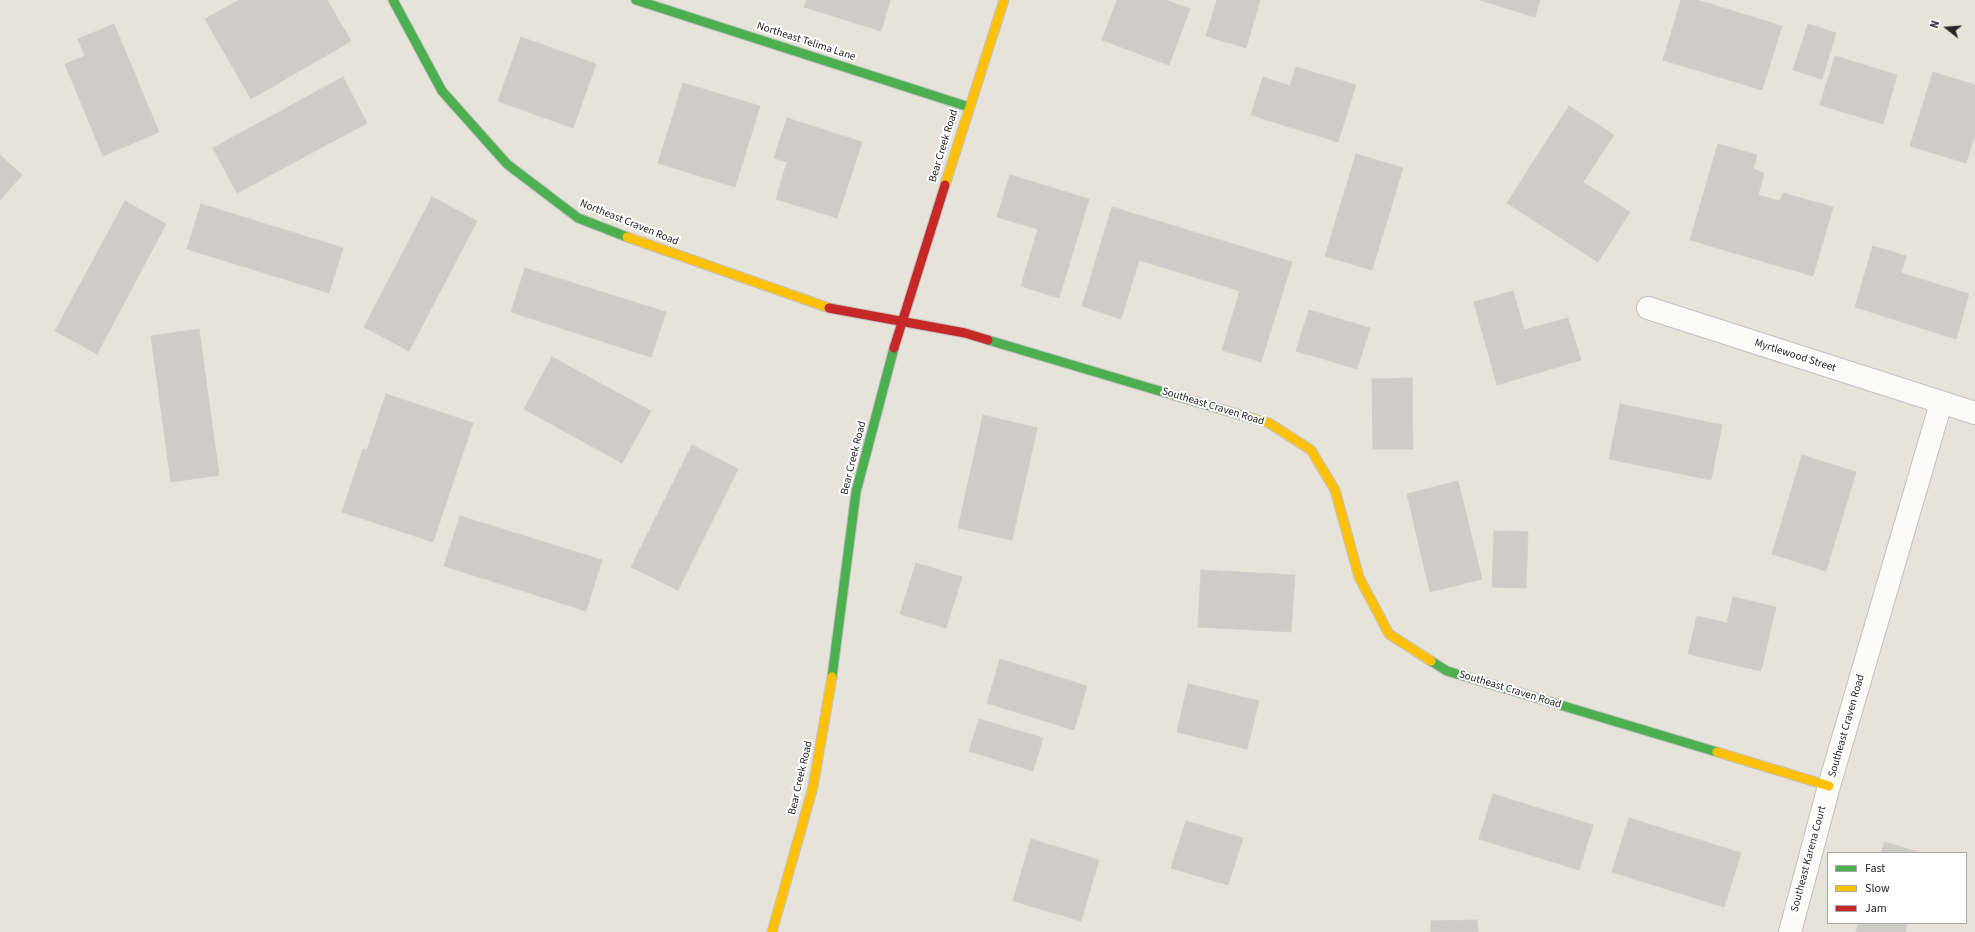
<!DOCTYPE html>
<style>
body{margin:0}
#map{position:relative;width:1975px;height:932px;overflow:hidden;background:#e6e3db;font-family:"Source Sans 3",sans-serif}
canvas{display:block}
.legend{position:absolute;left:1827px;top:852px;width:140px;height:72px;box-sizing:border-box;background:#fff;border:1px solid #a8a8a8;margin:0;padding:5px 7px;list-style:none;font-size:12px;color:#262626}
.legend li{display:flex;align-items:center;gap:8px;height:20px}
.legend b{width:20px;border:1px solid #a8a8a8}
.north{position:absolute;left:1927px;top:8px;width:40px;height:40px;-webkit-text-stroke:3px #fff;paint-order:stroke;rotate:287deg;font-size:11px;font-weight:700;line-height:16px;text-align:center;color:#262626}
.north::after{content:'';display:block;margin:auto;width:14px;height:18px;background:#262626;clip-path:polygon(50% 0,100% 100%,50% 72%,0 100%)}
</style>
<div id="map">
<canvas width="1975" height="932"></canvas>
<ul class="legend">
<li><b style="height:5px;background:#4caf50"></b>Fast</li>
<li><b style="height:5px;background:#ffc107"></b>Slow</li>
<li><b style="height:5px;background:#c62828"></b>Jam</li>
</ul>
<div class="north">N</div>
</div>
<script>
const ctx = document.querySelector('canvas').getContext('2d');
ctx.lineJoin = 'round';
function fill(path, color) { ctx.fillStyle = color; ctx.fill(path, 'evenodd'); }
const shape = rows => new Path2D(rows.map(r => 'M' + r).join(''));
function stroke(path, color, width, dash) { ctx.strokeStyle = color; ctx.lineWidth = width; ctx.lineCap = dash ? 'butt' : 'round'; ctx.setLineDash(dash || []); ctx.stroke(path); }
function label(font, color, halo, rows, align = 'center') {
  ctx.font = font + ' "Source Sans 3",sans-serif'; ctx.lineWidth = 4; ctx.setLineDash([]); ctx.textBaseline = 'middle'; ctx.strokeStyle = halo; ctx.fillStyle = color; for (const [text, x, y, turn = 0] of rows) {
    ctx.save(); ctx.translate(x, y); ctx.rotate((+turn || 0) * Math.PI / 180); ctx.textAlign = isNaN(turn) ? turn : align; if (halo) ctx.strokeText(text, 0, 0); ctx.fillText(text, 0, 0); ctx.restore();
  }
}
const building = shape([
 [239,0,327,0,351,41,251,99,205,19,239,0],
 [807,0,890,0,881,31,804,7,807,0],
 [1117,0,1166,0,1190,9,1169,65,1102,40,1117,0],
 [1217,0,1260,0,1246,48,1206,36,1217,0],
 [1480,0,1540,0,1535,17,1480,0],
 [1681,0,1697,0,1782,26,1762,90,1663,60,1681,0],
 [114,24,159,132,103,156,65,64,85,56,78,39,114,24],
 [1808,24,1836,33,1822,79,1793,70,1808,24],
 [521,37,596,64,573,128,498,101,521,37],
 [1835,56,1897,75,1883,124,1820,105,1835,56],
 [1296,67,1356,85,1338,142,1251,115,1263,77,1290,86,1296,67],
 [1933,72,1975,85,1975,134,1966,163,1910,146,1933,72],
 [343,77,367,123,237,193,213,148,343,77],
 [683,83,760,106,735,187,658,163,683,83],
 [1569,106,1614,135,1583,182,1630,212,1598,262,1507,203,1569,106],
 [787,118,862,142,837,218,776,199,787,162,774,158,787,118],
 [1718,144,1757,155,1753,169,1764,173,1758,195,1780,201,1783,193,1833,207,1813,276,1690,240,1718,144],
 [1356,154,1403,168,1372,270,1325,256,1356,154],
 [0,155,22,175,0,200,0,155],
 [1010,175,1089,199,1059,298,1021,286,1038,229,997,217,1010,175],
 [432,197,477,221,409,351,364,327,432,197],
 [125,201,166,224,97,354,55,331,125,201],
 [201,204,343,248,329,293,187,249,201,204],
 [1112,207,1292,262,1261,362,1222,350,1240,291,1139,260,1121,319,1082,306,1112,207],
 [1873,246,1906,256,1901,273,1969,294,1956,339,1855,307,1873,246],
 [525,268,666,312,651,357,511,312,525,268],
 [1513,291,1524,330,1568,318,1581,360,1497,385,1474,302,1513,291],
 [1309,310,1370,328,1357,369,1296,351,1309,310],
 [199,329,219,475,171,482,151,336,199,329],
 [552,357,651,411,622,463,524,409,552,357],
 [1412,378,1413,449,1373,449,1372,379,1412,378],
 [386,394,473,423,433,542,342,512,363,449,367,450,386,394],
 [1620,404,1722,425,1711,480,1609,459,1620,404],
 [983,415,1037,428,1012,540,958,528,983,415],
 [692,445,738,469,678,590,631,567,692,445],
 [1802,455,1856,472,1826,571,1772,554,1802,455],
 [1458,481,1482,579,1430,592,1407,494,1458,481],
 [460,516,602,560,586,611,444,566,460,516],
 [1494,531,1528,532,1526,588,1492,587,1494,531],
 [916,563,962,577,946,628,900,614,916,563],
 [1201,570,1295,575,1291,632,1198,627,1201,570],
 [1733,597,1776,607,1761,671,1688,654,1697,616,1727,623,1733,597],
 [1000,659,1087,686,1074,730,987,703,1000,659],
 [1188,684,1259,701,1247,749,1177,732,1188,684],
 [979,719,1043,738,1033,771,969,751,979,719],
 [1493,794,1593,825,1579,870,1479,839,1493,794],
 [1629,818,1741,853,1724,907,1612,872,1629,818],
 [1186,821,1243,838,1228,885,1171,868,1186,821],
 [1031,839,1099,860,1081,921,1013,901,1031,839],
 [1885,842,1921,853,1881,853,1885,842],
 [1477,920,1478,932,1431,932,1431,921,1477,920],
 [1859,923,1908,923,1905,932,1856,932,1859,923]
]);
const street = shape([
 [1648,308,1975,413],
 [1790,932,1829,786,1941,403]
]);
const fast = shape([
 [393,0,442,91,507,164,578,218,627,237],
 [636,0,969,107],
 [988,340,1247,417],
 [1431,661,1447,671,1717,752],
 [832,677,856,492,894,348]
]);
const slow = shape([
 [945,185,1004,0],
 [627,237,829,308],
 [1247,417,1269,423,1311,450,1335,490,1359,577,1389,634,1431,661],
 [1717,752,1829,786],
 [772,932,813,787,832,677]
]);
const jam = shape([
 [829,308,965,333,988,340],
 [894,348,945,185]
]);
const streetNames = [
 ["Northeast Telima Lane",806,42,18],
 ["Bear Creek Road",944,146,-73],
 ["Northeast Craven Road",629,223,22],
 ["Myrtlewood Street",1795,356,18],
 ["Southeast Craven Road",1213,407,17],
 ["Bear Creek Road",854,458,-76],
 ["Southeast Craven Road",1510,690,17],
 ["Southeast Craven Road",1847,726,-74],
 ["Bear Creek Road",801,778,-77],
 ["Southeast Karena Court",1809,859,-75]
];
fill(building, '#ceccc6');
stroke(building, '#d0cec8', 1);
stroke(street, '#c3c1c1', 24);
stroke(fast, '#c3c1c1', 11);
stroke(slow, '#c3c1c1', 11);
stroke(jam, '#c3c1c1', 11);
stroke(street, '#fbfbfa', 22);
stroke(fast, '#4caf50', 9);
stroke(slow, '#ffc107', 9);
stroke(jam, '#c62828', 9);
label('11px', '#262626', '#fff', streetNames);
</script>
